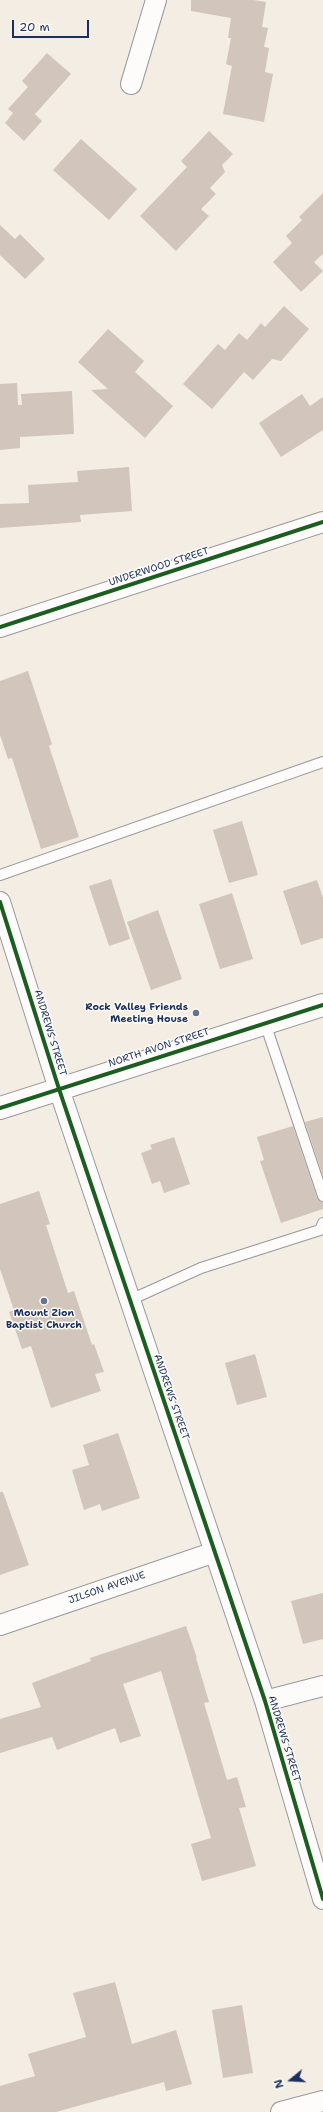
<!DOCTYPE html>
<style>
body{margin:0}
#map{position:relative;width:323px;height:2112px;overflow:hidden;background:#f3ede4;font-family:"Shantell Sans",sans-serif}
canvas{display:block}
.north{position:absolute;left:271px;top:2060px;width:40px;height:40px;-webkit-text-stroke:3px #fdfcf7;paint-order:stroke;rotate:252deg;font-size:11px;font-weight:700;line-height:16px;text-align:center;color:#1b2f5e}
.north::after{content:'';display:block;margin:auto;width:14px;height:18px;background:#1b2f5e;clip-path:polygon(50% 0,100% 100%,50% 72%,0 100%)}
.scale{position:absolute;left:12px;top:20px;width:77px;height:18px;box-sizing:border-box;border:2px solid #1b2f5e;border-top:0;padding-left:5px;font-size:12px;line-height:14px;white-space:nowrap;color:#1b2f5e;-webkit-text-stroke:3px #fdfcf7;paint-order:stroke}
</style>
<div id="map">
<canvas width="323" height="2112"></canvas>
<div class="north">N</div>
<div class="scale">20 m</div>
</div>
<script>
const ctx = document.querySelector('canvas').getContext('2d');
ctx.lineJoin = 'round';
function fill(path, color) { ctx.fillStyle = color; ctx.fill(path, 'evenodd'); }
const shape = rows => new Path2D(rows.map(r => 'M' + r).join(''));
function stroke(path, color, width, dash) { ctx.strokeStyle = color; ctx.lineWidth = width; ctx.lineCap = dash ? 'butt' : 'round'; ctx.setLineDash(dash || []); ctx.stroke(path); }
function label(font, color, halo, rows, align = 'center') {
  ctx.font = font + ' "Shantell Sans",sans-serif'; ctx.lineWidth = 3; ctx.setLineDash([]); ctx.textBaseline = 'middle'; ctx.strokeStyle = halo; ctx.fillStyle = color; for (const [text, x, y, turn = 0] of rows) {
    ctx.save(); ctx.translate(x, y); ctx.rotate((+turn || 0) * Math.PI / 180); ctx.textAlign = isNaN(turn) ? turn : align; if (halo) ctx.strokeText(text, 0, 0); ctx.fillText(text, 0, 0); ctx.restore();
  }
}
const building = shape([
 [191,0,253,0,266,2,262,27,268,28,264,47,269,48,265,72,273,74,264,122,223,114,232,66,226,64,231,38,228,38,231,18,191,11],
 [47,53,71,74,35,114,42,121,24,141,5,123,13,113,8,109,28,87,22,81],
 [209,131,233,154,222,165,225,172,210,188,216,194,201,209,209,216,176,251,140,216,187,167,181,161],
 [81,139,137,189,109,220,53,170],
 [323,193,323,254,314,262,323,271,301,292,273,262,292,243,286,236,302,220,299,217],
 [0,225,15,239,20,234,45,259,25,279,0,255],
 [284,306,309,329,281,361,272,359,253,380,244,372,212,409,183,384,218,344,225,350,239,333,247,340,261,323,265,327],
 [108,329,144,361,135,372,173,406,145,438,91,390,108,389,78,362],
 [17,383,18,405,22,405,21,394,72,391,74,434,20,437,20,448,0,450,0,384],
 [302,394,310,406,323,397,323,430,281,457,259,423],
 [129,467,132,511,80,515,81,522,0,528,0,504,29,503,28,485,78,482,77,471],
 [28,671,52,744,49,746,79,837,41,849,12,758,8,759,0,735,0,681],
 [242,821,258,875,229,883,213,830],
 [111,879,130,939,109,946,89,886],
 [317,880,323,898,323,938,301,945,283,891],
 [232,893,253,959,220,969,199,904],
 [158,910,182,979,151,990,127,922],
 [323,1117,323,1176,305,1122],
 [293,1126,317,1198,323,1202,323,1209,281,1223,260,1161,264,1160,257,1137],
 [174,1137,190,1184,164,1193,160,1181,152,1184,141,1153,152,1149,150,1145],
 [39,1191,50,1224,46,1225,68,1293,74,1291,92,1345,94,1344,104,1372,95,1374,101,1391,51,1408,31,1346,22,1349,9,1312,14,1310,0,1269,0,1204],
 [255,1354,267,1397,237,1405,225,1363],
 [118,1433,140,1498,102,1511,100,1504,84,1510,72,1470,89,1465,83,1445],
 [0,1492,3,1492,29,1565,0,1575],
 [323,1593,323,1639,303,1644,291,1601],
 [186,1626,197,1658,196,1658,209,1702,204,1703,227,1780,237,1777,246,1807,239,1808,256,1866,202,1881,191,1844,211,1838,161,1671,123,1684,141,1736,120,1743,115,1728,57,1750,52,1737,0,1753,0,1719,41,1707,32,1683,91,1661,90,1658],
 [115,1982,132,2044,176,2030,192,2084,166,2091,164,2082,56,2112,0,2112,0,2086,35,2076,28,2054,86,2037,73,1993],
 [242,2005,253,2073,223,2078,212,2010]
]);
const service = shape([
 [0,875,323,762],
 [265,1023,323,1196],
 [130,1300,201,1268,320,1230,323,1223]
]);
const minor = shape([
 [131,84,156,0],
 [0,627,323,522],
 [0,902,59,1089,265,1701,323,1899],
 [0,1625,215,1552],
 [265,1701,323,1686],
 [281,2112,323,2101]
]);
const tertiary = shape([
 [0,1108,323,1005]
]);
const cycleway = shape([
 [0,627,323,522],
 [0,902,59,1089,265,1701,323,1899],
 [0,1108,323,1005]
]);
const markers = [
 [196,1013,4,"#67728d"],
 [44,1301,4,"#67728d"]
];
const streetNames = [
 ["UNDERWOOD STREET",159,567,-18],
 ["ANDREWS STREET",50,1033,73],
 ["NORTH AVON STREET",159,1048,-18],
 ["ANDREWS STREET",171,1397,71],
 ["JILSON AVENUE",107,1588,-19],
 ["ANDREWS STREET",284,1739,73]
];
const poiNames = [
 ["Rock Valley Friends",188,1007],
 ["Meeting House",188,1019],
 ["Mount Zion",44,1313,"center"],
 ["Baptist Church",44,1325,"center"]
];
fill(building, '#d2c5bb');
stroke(service, '#98989b', 12);
stroke(minor, '#98989b', 22);
stroke(tertiary, '#98989b', 24);
stroke(service, '#fdfcfb', 10);
stroke(minor, '#fdfcfb', 20);
stroke(tertiary, '#fdfcfb', 22);
stroke(cycleway, '#1b5e20', 4);
for (const [x, y, r, color] of markers) { const dot = new Path2D(); dot.arc(x, y, r, 0, 2 * Math.PI); ctx.fillStyle = color; ctx.fill(dot); stroke(dot, '#fdfcf7', 1.5); }
label('10px', '#1b2f5e', '#fdfcf7', streetNames);
label('bold 10px', '#1b2f5e', '#fdfcf7', poiNames, 'right');
</script>
